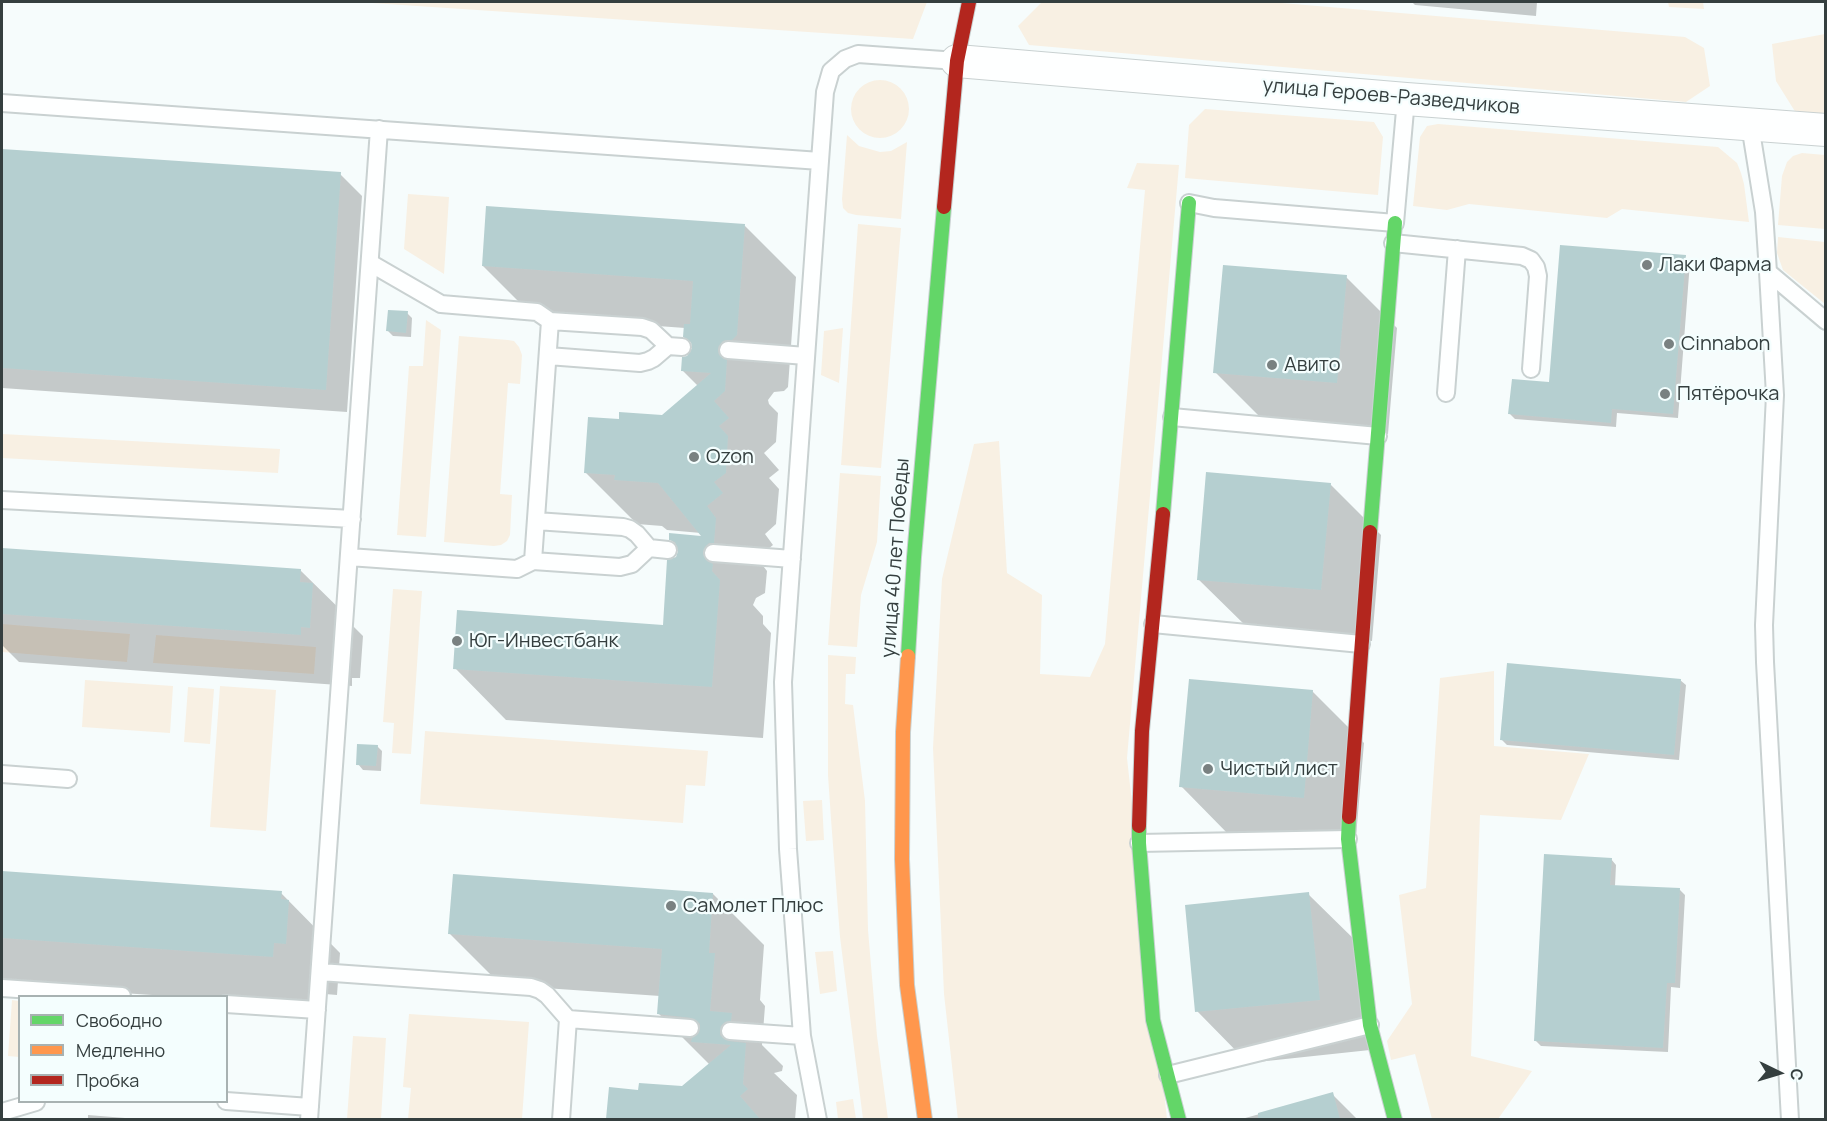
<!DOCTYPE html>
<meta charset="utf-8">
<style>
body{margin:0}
#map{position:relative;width:1827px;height:1121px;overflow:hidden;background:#f6fcfc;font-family:Manrope,sans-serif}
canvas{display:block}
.frame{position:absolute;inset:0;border:3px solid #353f3f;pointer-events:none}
.legend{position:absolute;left:18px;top:995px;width:210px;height:108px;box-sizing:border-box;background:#f4fefe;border:2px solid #a8b2b2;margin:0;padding:8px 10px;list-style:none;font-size:18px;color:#353f3f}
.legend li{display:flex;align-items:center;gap:12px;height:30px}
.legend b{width:30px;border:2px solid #a8b2b2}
.north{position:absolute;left:1749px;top:1043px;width:60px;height:60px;-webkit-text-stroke:4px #f4fefe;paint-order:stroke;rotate:95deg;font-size:16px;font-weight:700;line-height:24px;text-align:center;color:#353f3f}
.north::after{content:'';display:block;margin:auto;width:21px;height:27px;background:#353f3f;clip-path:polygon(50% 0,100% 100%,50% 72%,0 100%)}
</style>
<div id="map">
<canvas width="1827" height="1121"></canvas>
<div class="frame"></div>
<ul class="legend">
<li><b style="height:8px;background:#63d668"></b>Свободно</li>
<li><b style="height:8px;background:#ff974d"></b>Медленно</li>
<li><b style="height:8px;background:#b3261e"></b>Пробка</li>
</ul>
<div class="north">С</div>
</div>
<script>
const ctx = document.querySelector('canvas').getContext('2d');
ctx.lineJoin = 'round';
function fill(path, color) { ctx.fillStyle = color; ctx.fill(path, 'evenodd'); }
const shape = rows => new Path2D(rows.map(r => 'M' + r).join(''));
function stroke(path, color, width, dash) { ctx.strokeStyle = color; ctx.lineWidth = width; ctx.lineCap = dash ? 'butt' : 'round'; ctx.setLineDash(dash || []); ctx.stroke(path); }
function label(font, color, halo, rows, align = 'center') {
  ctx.font = font + ' Manrope,sans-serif'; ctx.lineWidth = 4.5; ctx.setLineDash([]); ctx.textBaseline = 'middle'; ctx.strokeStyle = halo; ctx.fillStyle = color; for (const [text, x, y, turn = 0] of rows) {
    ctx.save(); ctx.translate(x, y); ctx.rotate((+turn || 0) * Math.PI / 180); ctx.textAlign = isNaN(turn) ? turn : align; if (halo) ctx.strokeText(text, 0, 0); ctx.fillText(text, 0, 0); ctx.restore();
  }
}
const green = shape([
 [357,2,927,2,913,39],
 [1042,2,1270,2,1685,37,1704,48,1710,86,1686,102,1029,45,1018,26],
 [1668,2,1703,2,1704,9,1669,7],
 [1825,34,1825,115,1796,113,1776,81,1772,44],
 '851 109a29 29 0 1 1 58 0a29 29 0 1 1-58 0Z',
 [1205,109,1374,122,1383,137,1378,195,1185,178,1189,125],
 [1438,124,1718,147,1737,163,1741,173,1744,184,1749,222,1622,209,1607,218,1469,204,1447,210,1413,206,1420,137,1427,126],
 [847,135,859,146,880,152,891,151,907,142,901,219,856,215,848,213,843,208,842,199],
 [1802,153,1825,155,1825,229,1778,225,1782,176,1787,162,1793,156],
 [1137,163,1179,165,1127,758,1167,1119,958,1120,944,994,933,748,942,579,974,444,999,441,1007,573,1042,595,1040,674,1090,677,1105,644,1145,190,1127,188],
 [408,194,449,197,444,274,404,249],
 [858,224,901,228,881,468,841,465],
 [1778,237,1825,242,1825,304,1783,270,1777,253],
 [426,320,441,330,426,537,397,535,409,366,423,366],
 [843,328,839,383,821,375,824,331],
 [459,336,508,340,514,341,519,347,522,355,520,384,508,383,500,494,512,495,510,535,507,541,501,545,494,546,444,542],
 [2,434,280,449,278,473,2,458],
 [840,473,881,476,877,542,861,595,857,647,828,645],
 [393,589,422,591,411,754,392,753,394,723,383,722],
 [2,624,130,634,127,662,2,652],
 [156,635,316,647,314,674,153,663],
 [828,655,856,657,855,674,846,674,845,704,853,705,865,801,868,930,877,1036,888,1119,863,1119,840,937,831,819,828,775],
 [1494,671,1494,746,1589,754,1561,820,1480,815,1471,1056,1532,1071,1498,1119,1432,1119,1415,1054,1391,1060,1387,1041,1412,1004,1399,895,1426,888,1440,678],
 [85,680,173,686,170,733,82,727],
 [220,686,276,690,266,831,210,827],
 [188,687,214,689,210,744,184,742],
 [425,731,708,751,705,786,686,785,683,823,420,804],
 [822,800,824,840,806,841,803,801],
 [833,951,837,991,820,994,815,952],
 [12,1000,19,1001,19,1057,8,1056],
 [409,1014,529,1022,522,1119,408,1119,411,1088,403,1087],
 [353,1036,386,1038,381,1119,347,1119],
 [853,1099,856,1119,838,1119,836,1102]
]);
const shadow = shape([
 [1412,2,1537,2,1536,16,1415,5],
 [2,150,340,174,362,196,347,412,2,388],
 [745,226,796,277,788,387,784,391,774,392,768,400,769,404,778,413,776,442,764,453,779,470,769,478,779,489,776,524,765,534,773,545,757,558,767,571,765,593,756,598,753,605,763,616,763,624,771,633,763,738,506,720,455,668,664,626,679,547,670,539,705,538,701,533,667,530,662,526,637,524,586,473,620,420,663,417,698,386,682,370,694,349,693,345,685,336,685,328,534,317,483,266],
 [1685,257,1690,262,1678,418,1617,413,1616,427,1515,419,1510,414,1551,384],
 [1346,277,1397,328,1388,434,1266,423,1215,372],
 [407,313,412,318,411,337,393,336,388,331],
 [1330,484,1381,535,1372,641,1250,630,1198,579],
 [2,549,300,570,352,621,351,624,363,636,360,678,352,678,352,686,19,662,2,645],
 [1680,680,1686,685,1679,760,1507,745,1502,740],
 [1312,691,1364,743,1355,848,1232,838,1181,786],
 [377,746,382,751,381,771,363,770,358,764],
 [1611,859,1616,865,1615,886,1680,890,1685,895,1680,988,1671,987,1668,1052,1541,1046,1535,1040],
 [2,873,281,893,340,953,337,995,325,994,323,1008,226,996,167,996,2,985],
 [713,894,764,945,760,1000,765,1006,762,1045,783,1066,782,1071,774,1073,797,1095,795,1120,608,1120,610,1089,640,1091,683,1088,710,1065,659,1014,660,996,501,985,450,934],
 [1308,894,1360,945,1370,1050,1248,1063,1197,1011],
 [1332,1094,1358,1120,1238,1120],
 [88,1115,150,1120,88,1120]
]);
const building = shape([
 [2,149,341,172,326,390,2,368],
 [486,206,745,224,737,335,732,340,723,341,718,349,719,355,727,360,725,391,714,401,729,418,719,426,728,436,726,473,714,482,723,493,707,506,716,518,714,543,709,543,705,547,703,553,707,561,713,564,712,571,720,580,712,687,453,669,457,610,663,625,667,560,676,557,678,551,675,542,669,540,669,533,701,536,658,483,614,480,615,475,584,473,588,417,619,419,619,412,662,415,711,373,681,371,682,357,687,356,692,348,691,342,683,337,684,324,690,324,693,281,482,266],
 [1560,245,1686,255,1673,414,1612,409,1611,423,1508,414,1512,379,1549,382],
 [1223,265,1347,275,1337,383,1213,373],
 [388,310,408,311,406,333,386,331],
 [1206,472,1331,483,1321,590,1197,580],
 [2,548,301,569,300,582,313,583,310,628,301,627,301,635,2,614],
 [1507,663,1681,679,1674,755,1500,740],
 [1189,679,1313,690,1304,798,1179,787],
 [357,744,378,745,376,766,356,765],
 [1544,854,1612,858,1610,885,1680,888,1675,983,1667,983,1663,1048,1534,1041],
 [2,871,282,891,281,899,289,900,286,944,274,943,273,957,2,938],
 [453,874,713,893,709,953,715,953,710,1011,732,1013,731,1021,725,1022,721,1026,720,1035,724,1039,729,1041,746,1043,743,1084,748,1089,740,1096,760,1119,606,1119,609,1087,638,1090,639,1083,682,1086,731,1045,691,1042,692,1038,698,1034,700,1029,700,1024,696,1020,691,1018,657,1014,662,949,448,934],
 [1309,892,1320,1000,1195,1012,1185,905],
 [1333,1092,1340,1119,1258,1119,1258,1113]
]);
const lane = shape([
 [2,103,820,161,825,92,831,71,845,59,858,54,957,61],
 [1750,125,1764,212,1768,272,1826,321],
 [1189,203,1214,208,1395,223,1406,99],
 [1393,243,1522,256,1531,260,1536,267,1538,276,1531,369],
 [370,263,441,304,537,312,550,321,642,327,651,330,668,346],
 [1768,272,1775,395,1764,625,1765,662,1790,1120],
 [728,350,806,356],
 [548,356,640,363,648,361,654,358,668,346,682,347],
 [1446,393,1457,249],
 [1172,417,1378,436],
 [2,500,352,519],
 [536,521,623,527,630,529,637,534,649,548],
 [713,553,792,559],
 [349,557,517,569,533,561,620,567,632,564,649,548,668,550],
 [533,561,550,321],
 [1153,624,1361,644],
 [2,774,68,779],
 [1139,843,1348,839],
 [320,972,531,987,540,990,547,995,568,1019,690,1028],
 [2,988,122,996],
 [226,1004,317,1010],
 [730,1031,802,1036],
 [1168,1075,1370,1025],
 [226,1101,310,1107],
 [2,1112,36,1102],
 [309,1120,379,129],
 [561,1120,568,1019],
 [818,1120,802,1036,788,849,783,682,820,161]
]);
const street = shape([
 [957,61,1406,99,1826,130]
]);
const fast = shape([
 [1163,514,1189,203],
 [1370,532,1395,223],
 [908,656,914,557,944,207],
 [1349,817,1348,839,1370,1025,1395,1120],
 [1139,826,1139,843,1153,1020,1179,1120]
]);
const slow = shape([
 [908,656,903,732,902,859,907,985,925,1120]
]);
const jam = shape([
 [944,207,957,61,969,2],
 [1349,817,1370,532],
 [1139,826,1142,731,1163,514]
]);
const markers = [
 [1647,265,6,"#798181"],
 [1669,344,6,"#798181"],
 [1272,365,6,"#798181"],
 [1665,394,6,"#798181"],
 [694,457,6,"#798181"],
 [457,641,6,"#798181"],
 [1208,769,6,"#798181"],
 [671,906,6,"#798181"]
];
const streetNames = [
 ["улица Героев-Разведчиков",1391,97,5],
 ["улица 40 лет Победы",896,558,-86]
];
const poiNames = [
 ["Лаки Фарма",1659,265],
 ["Cinnabon",1681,344],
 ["Авито",1284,365],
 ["Пятёрочка",1677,394],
 ["Ozon",706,457],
 ["Юг-Инвестбанк",469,641],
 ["Чистый лист",1220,769],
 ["Самолет Плюс",683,906]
];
fill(green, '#f8f0e3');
fill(shadow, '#0003');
fill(building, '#b5cfd0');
stroke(lane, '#c9d1d1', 20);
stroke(street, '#c9d1d1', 34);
stroke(fast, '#c9d1d1', 16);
stroke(slow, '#c9d1d1', 16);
stroke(jam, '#c9d1d1', 16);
stroke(lane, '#feffff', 16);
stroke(street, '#feffff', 32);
stroke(fast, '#63d668', 14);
stroke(slow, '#ff974d', 14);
stroke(jam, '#b3261e', 14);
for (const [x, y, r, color] of markers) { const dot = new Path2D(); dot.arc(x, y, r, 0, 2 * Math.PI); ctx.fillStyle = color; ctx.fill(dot); stroke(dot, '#f4fefe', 2); }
label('20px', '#353f3f', '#f4fefe', streetNames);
label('20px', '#353f3f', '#f4fefe', poiNames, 'left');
</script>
